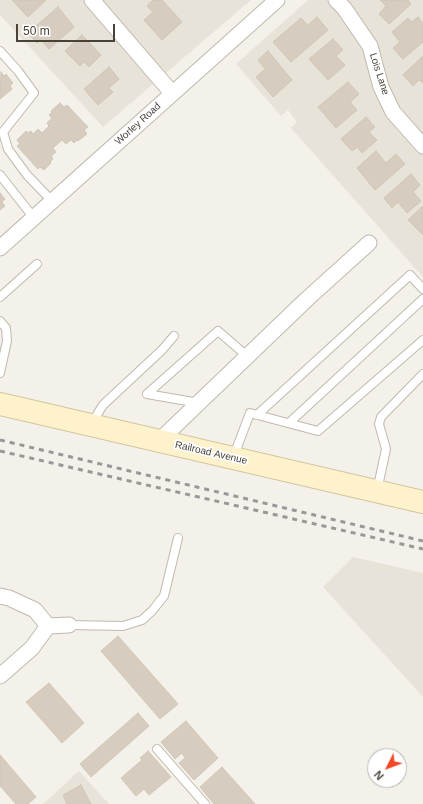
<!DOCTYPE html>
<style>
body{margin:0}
#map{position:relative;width:423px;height:804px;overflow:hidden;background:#f4f1ea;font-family:Arial,sans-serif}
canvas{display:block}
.north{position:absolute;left:367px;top:748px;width:40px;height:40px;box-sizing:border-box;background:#fff;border:1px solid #b6b3af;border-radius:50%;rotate:228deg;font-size:11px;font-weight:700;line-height:16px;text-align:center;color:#484238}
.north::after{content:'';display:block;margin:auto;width:14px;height:18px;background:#f14724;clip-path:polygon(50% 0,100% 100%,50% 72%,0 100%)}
.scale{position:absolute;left:16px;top:24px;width:99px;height:18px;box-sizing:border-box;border:2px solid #484238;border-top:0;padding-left:5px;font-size:12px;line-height:14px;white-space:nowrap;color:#484238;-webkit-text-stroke:3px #fff;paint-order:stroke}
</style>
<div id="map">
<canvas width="423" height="804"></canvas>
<div class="north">N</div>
<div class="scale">50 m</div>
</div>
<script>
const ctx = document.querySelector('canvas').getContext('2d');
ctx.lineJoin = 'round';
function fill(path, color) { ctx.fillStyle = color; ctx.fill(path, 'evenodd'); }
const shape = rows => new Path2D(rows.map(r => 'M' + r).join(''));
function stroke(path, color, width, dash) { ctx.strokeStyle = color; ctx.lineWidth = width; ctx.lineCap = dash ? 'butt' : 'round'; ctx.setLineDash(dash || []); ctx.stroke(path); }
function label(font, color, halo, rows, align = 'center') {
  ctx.font = font + ' Arial,sans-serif'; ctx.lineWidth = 3.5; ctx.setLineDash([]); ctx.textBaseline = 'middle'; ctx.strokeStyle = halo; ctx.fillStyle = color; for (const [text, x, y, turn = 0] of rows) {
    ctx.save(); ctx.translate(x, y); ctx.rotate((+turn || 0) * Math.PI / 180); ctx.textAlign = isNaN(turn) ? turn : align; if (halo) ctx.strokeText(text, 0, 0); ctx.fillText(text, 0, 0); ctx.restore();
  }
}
const residential = shape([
 [0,0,251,0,103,127,0,15],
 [308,0,423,0,423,277,291,128,297,122,288,110,281,116,236,64],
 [353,557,423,573,423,697,323,587],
 [79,771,109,804,43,804]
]);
const building = shape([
 [12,0,46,0,28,17,12,0],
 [153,0,162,0,182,22,162,40,144,20,153,12,147,6,153,0],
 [380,0,408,0,411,4,389,24,379,14,386,6,380,0],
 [58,7,74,27,49,49,41,40,37,43,28,33,58,7],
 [317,17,328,30,291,62,273,42,301,18,308,25,317,17],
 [418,17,423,23,423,42,403,59,393,48,400,42,392,32,408,18,412,22,418,17],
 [82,35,101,55,89,67,84,62,80,66,65,51,82,35],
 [333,39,343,50,336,56,345,65,328,80,309,59,333,39],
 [268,51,292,80,273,97,256,77,265,69,258,60,268,51],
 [423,56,423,83,419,80,413,86,403,75,423,56],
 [109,67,119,79,109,88,113,92,98,105,84,89,109,67],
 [1,72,4,76,6,74,13,83,10,86,12,89,0,99,1,72],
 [348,82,359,94,350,102,357,110,336,128,318,107,348,82],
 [60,103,64,107,67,105,88,127,84,130,87,134,78,141,77,140,74,143,71,140,66,144,62,140,53,148,56,152,51,156,53,159,50,162,51,163,44,170,40,167,38,169,17,146,20,144,17,140,26,131,28,133,31,131,33,134,38,129,42,133,49,126,47,123,52,118,49,115,52,112,51,111,60,103],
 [366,117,375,127,369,132,377,140,362,153,357,147,352,151,341,139,366,117],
 [376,151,386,163,396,154,405,164,375,190,357,168,376,151],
 [411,174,420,185,413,192,421,201,407,213,398,202,392,208,384,198,411,174],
 [0,193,5,199,2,202,5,206,0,210,0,193],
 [422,207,423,208,423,235,408,220,422,207],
 [118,636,178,704,160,719,101,651,118,636],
 [49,683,84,723,62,743,26,702,49,683],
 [138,713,149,726,91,777,80,764,138,713],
 [186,721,218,758,194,780,179,763,185,758,182,753,175,759,161,742,186,721],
 [148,751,171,777,149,795,144,789,136,796,121,778,142,760,140,758,148,751],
 [0,755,36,797,28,804,16,804,0,786,0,755],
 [222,767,255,804,214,804,200,787,222,767],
 [81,785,91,804,67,804,63,795,81,785]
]);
const lane = shape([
 [0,51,18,71,34,93,3,132,8,149,27,175,52,201],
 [0,175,34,218],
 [0,297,37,264],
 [0,321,6,328,7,341,0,373],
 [199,403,147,394,218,331,247,356],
 [257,415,410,275,423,289],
 [289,423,423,299],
 [92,425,98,413,103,405,162,350,174,336],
 [233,458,250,413,318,431,423,340],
 [377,491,386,449,379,424,381,417,423,374],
 [69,625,123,626,142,620,152,611,164,596,178,538],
 [157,749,205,804]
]);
const street = shape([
 [92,0,172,93],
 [336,0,344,8,370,46,381,87,393,112,423,146],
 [0,248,277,0],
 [159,441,307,299,369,243],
 [0,596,9,598,35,610,48,626,32,648,0,676],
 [48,626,69,625]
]);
const secondary = shape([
 [0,404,423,502]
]);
const rail = shape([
 [0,440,423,541],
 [0,451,423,549]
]);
const streetNames = [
 ["Lois Lane",379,74,72],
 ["Worley Road",138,124,-42],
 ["Railroad Avenue",211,453,13]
];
fill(residential, '#e8e3d8');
fill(building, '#d6cdc0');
stroke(building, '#d0c6b3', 1);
stroke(lane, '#c0b9ad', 10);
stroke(street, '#c0b9ad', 17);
stroke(secondary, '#d2c59b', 24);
stroke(lane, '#fff', 8);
stroke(street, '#fff', 15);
stroke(secondary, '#fdf2cc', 22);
stroke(rail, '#989898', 3, [5, 5]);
label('10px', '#484238', '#fff', streetNames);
</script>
